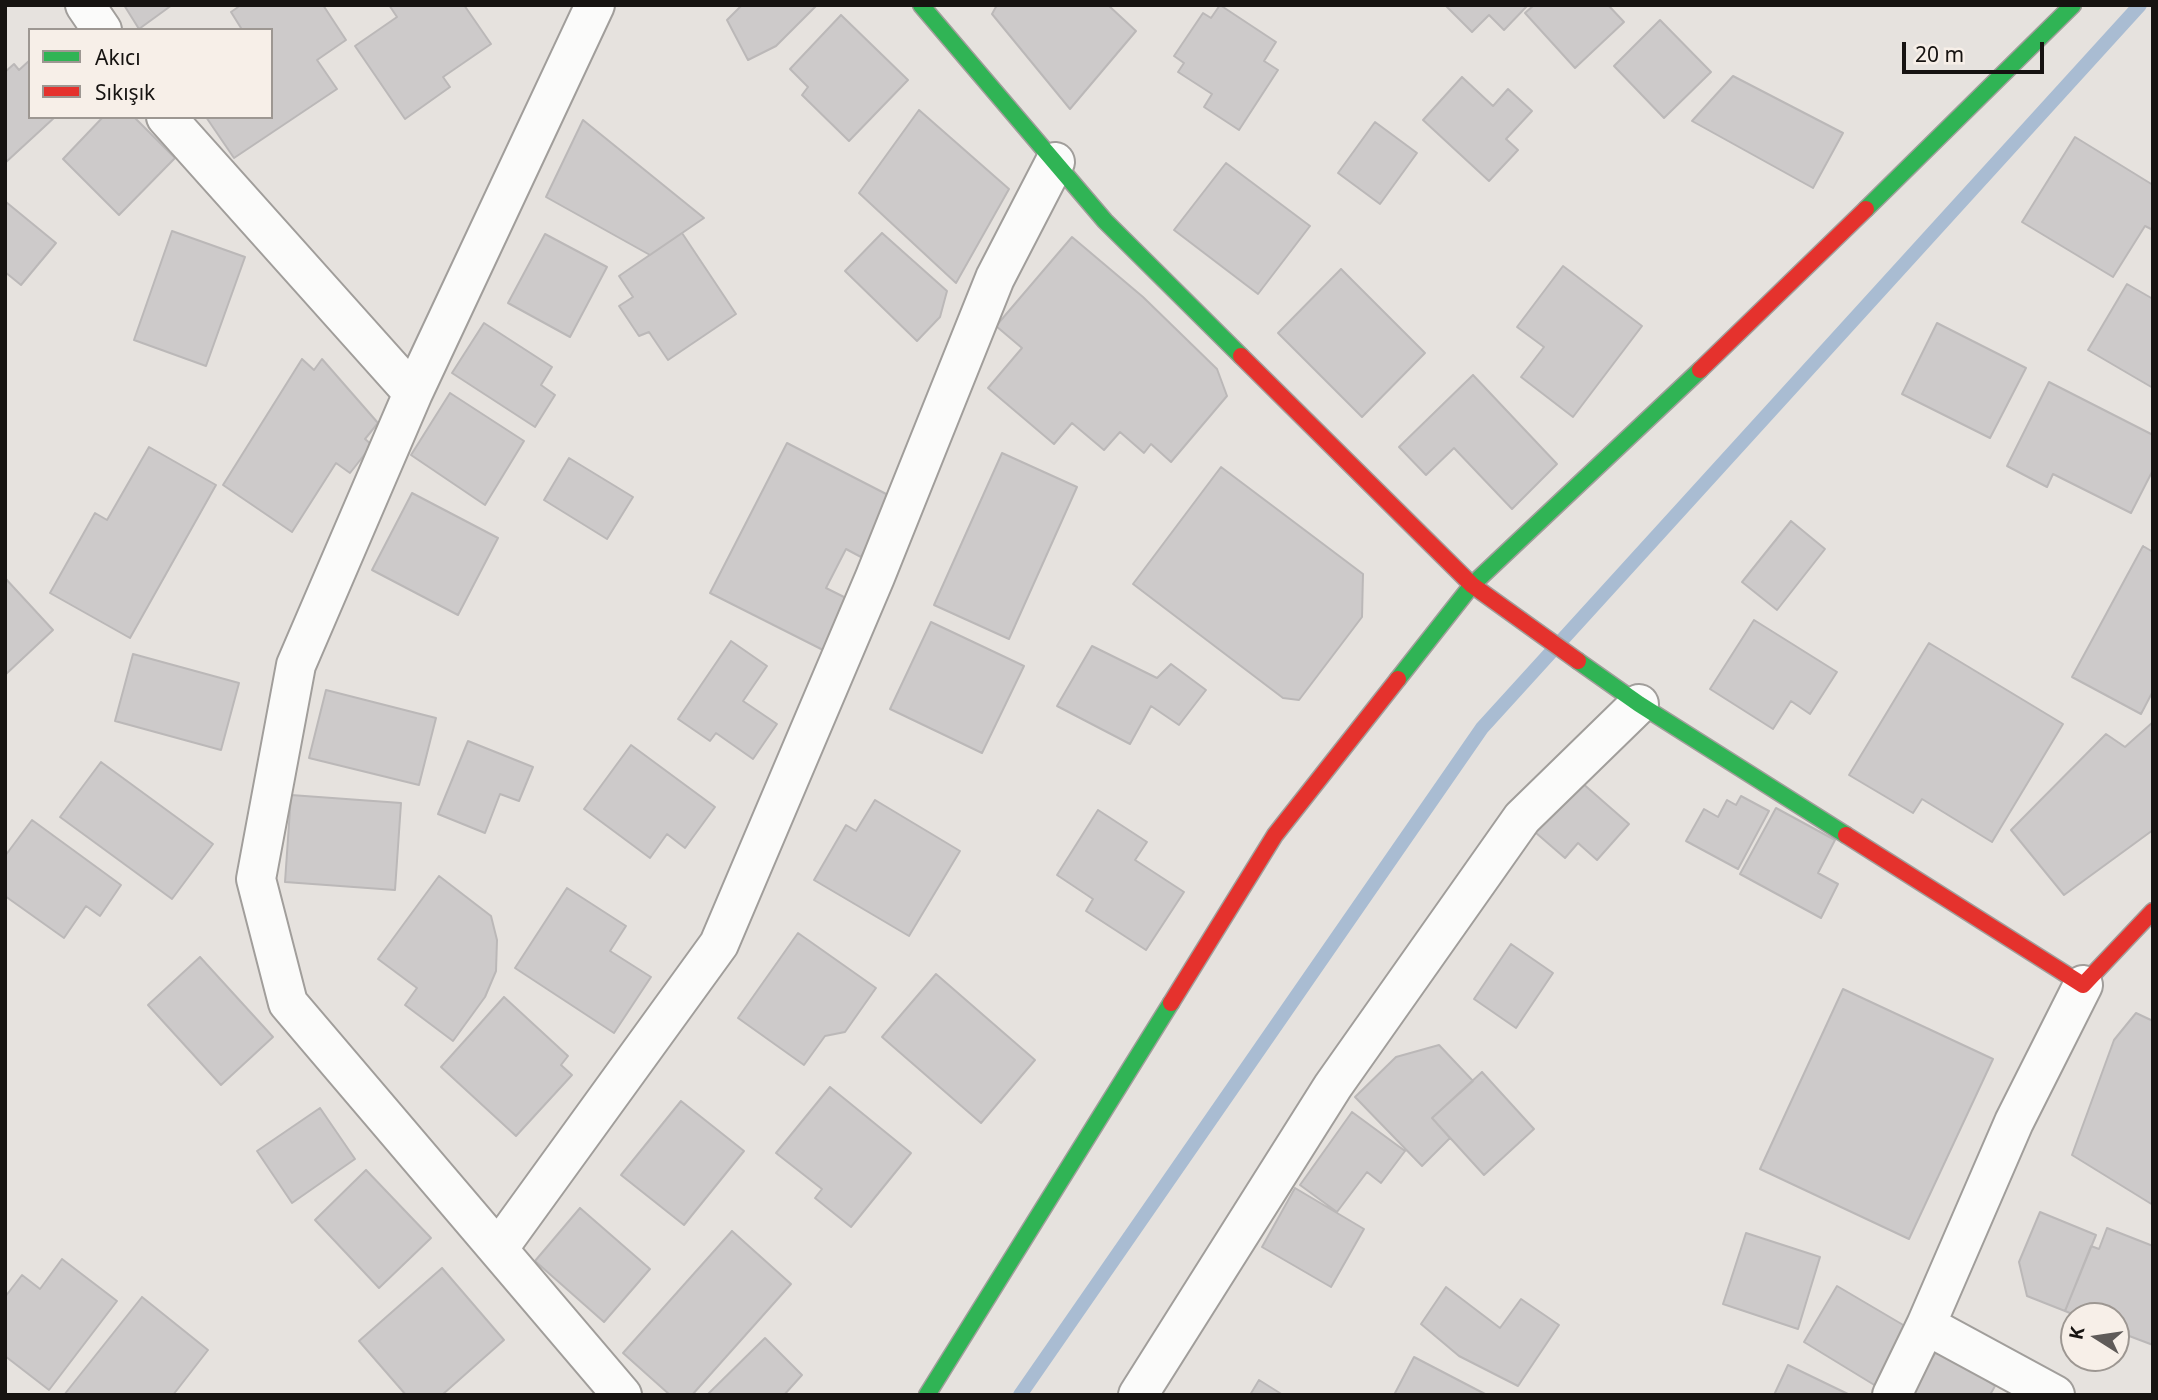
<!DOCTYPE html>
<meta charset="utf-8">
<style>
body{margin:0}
#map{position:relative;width:2158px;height:1400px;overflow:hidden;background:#e6e2de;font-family:"Noto Sans",sans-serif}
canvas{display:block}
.frame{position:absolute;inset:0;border:7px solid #161311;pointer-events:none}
.legend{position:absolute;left:28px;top:28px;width:245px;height:91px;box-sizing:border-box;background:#f7efe8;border:2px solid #9d9792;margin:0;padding:9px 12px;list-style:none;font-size:21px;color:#161311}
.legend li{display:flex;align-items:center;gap:14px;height:35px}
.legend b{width:35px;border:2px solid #9d9792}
.north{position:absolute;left:2060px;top:1302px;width:70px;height:70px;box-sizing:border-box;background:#f7efe8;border:2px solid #9d9792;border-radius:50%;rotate:282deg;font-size:19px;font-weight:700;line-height:28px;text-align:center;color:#161311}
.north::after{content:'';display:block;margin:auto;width:24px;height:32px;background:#5f5b59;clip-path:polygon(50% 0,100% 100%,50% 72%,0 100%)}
.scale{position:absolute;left:1902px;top:42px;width:142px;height:32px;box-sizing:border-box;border:4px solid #161311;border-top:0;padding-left:9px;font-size:21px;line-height:24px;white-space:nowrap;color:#161311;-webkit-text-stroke:5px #f7efe8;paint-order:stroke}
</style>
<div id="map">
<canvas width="2158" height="1400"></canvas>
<div class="frame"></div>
<ul class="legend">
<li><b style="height:9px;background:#30b455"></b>Akıcı</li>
<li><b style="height:9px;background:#e5322d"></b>Sıkışık</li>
</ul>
<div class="north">K</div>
<div class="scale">20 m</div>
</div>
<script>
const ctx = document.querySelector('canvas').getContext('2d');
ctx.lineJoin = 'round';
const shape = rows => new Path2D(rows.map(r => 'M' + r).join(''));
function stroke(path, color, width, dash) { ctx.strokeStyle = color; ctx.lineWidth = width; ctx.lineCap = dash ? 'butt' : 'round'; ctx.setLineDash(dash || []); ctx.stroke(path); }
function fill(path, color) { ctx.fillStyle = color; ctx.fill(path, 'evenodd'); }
const stream = shape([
 [1020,1395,1482,728,2140,5]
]);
const building = shape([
 [124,5,172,5,139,29,124,5],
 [241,5,323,5,346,40,317,60,337,89,234,158,206,117,271,117,271,30,238,30,241,28,231,12,241,5],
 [389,5,464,5,491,44,443,77,450,87,405,119,355,46,397,17,389,5],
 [742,5,817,5,776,46,748,60,727,20,742,5],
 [997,5,1108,5,1136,31,1070,109,992,14,997,5],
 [1220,5,1276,42,1264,61,1278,70,1239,130,1204,107,1212,94,1178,72,1184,63,1174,56,1203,13,1211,18,1220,5],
 [1445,5,1528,5,1504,30,1489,15,1472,32,1445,5],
 [1534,5,1608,5,1624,22,1575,68,1525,13,1534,5],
 [841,15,908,80,849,141,802,95,808,87,790,69,841,15],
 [1660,20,1711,72,1664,118,1614,66,1660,20],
 [30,60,30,117,55,117,5,163,5,72,14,64,19,70,30,60],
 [1733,76,1843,133,1813,188,1692,121,1733,76],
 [1462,77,1493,106,1508,89,1532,111,1506,139,1518,150,1489,181,1423,120,1462,77],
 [919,110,1009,189,956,283,859,193,919,110],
 [103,117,134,117,175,158,119,215,63,159,103,117],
 [583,120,704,218,650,255,546,197,583,120],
 [1375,122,1417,153,1380,204,1338,173,1375,122],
 [2075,137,2153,185,2153,230,2145,226,2113,277,2022,222,2075,137],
 [1226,163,1310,226,1258,294,1174,230,1226,163],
 [6,202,56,243,21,285,5,272,6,202],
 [172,231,245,257,206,366,134,340,172,231],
 [682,233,736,314,668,360,649,332,639,336,619,306,633,297,619,276,682,233],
 [882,233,947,291,940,317,917,341,845,271,882,233],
 [545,234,607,267,570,337,508,303,545,234],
 [1072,237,1143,297,1217,369,1227,396,1171,462,1151,444,1144,453,1120,432,1104,450,1072,423,1054,444,988,388,1022,348,996,326,1072,237],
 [1563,266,1642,326,1573,417,1521,377,1544,347,1517,327,1563,266],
 [1341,269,1425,353,1362,417,1278,333,1341,269],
 [2127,284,2153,299,2153,388,2088,350,2127,284],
 [484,323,552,367,541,385,555,395,535,427,452,373,484,323],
 [1937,323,2026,368,1990,438,1902,394,1937,323],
 [302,359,314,370,322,359,378,423,365,439,372,445,350,473,336,463,292,532,223,485,302,359],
 [1473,375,1557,464,1512,509,1454,448,1426,475,1399,447,1473,375],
 [2049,382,2153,435,2153,470,2131,513,2053,474,2047,487,2007,466,2049,382],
 [450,393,524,441,485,505,411,455,450,393],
 [787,443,892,497,861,557,846,549,826,588,848,599,823,650,710,593,787,443],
 [149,447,216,485,130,638,50,593,95,513,107,520,149,447],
 [1002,453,1077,487,1009,639,934,605,1002,453],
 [569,458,633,497,607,539,544,500,569,458],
 [1221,467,1363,574,1362,617,1299,700,1283,698,1133,584,1221,467],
 [412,493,498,538,458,615,372,570,412,493],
 [1791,521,1825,549,1777,610,1742,582,1791,521],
 [2143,546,2153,552,2153,691,2141,714,2072,677,2143,546],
 [5,578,53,630,5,675,5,578],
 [1754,620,1837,672,1810,714,1791,701,1773,729,1710,689,1754,620],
 [931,622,1024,666,982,753,890,709,931,622],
 [731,641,767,666,743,701,777,724,753,759,716,733,710,741,678,719,731,641],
 [1929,643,2063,724,1992,842,1922,799,1913,813,1849,775,1929,643],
 [1092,646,1157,678,1171,664,1206,690,1179,725,1151,706,1130,744,1057,706,1092,646],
 [133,654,239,683,221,750,115,721,133,654],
 [326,690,436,718,419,785,309,758,326,690],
 [2153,722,2153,830,2064,895,2011,830,2106,734,2125,747,2153,722],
 [468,741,533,767,519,801,500,794,485,833,438,814,468,741],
 [631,745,715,807,685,848,667,834,650,858,584,809,631,745],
 [101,762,213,844,172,899,60,817,101,762],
 [1573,775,1629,824,1597,860,1578,843,1565,858,1528,826,1573,775],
 [291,795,401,803,395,890,285,882,291,795],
 [1741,796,1769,811,1738,869,1686,841,1704,809,1718,817,1727,800,1736,805,1741,796],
 [875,800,960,851,909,936,814,880,846,825,856,831,875,800],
 [1776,808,1835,840,1818,873,1838,884,1821,918,1740,874,1776,808],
 [1098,810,1147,842,1135,860,1184,892,1146,950,1086,911,1093,899,1057,875,1098,810],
 [32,820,121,885,100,916,86,906,64,938,5,896,5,856,32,820],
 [439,876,491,916,497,940,496,971,485,997,453,1041,405,1005,417,988,378,959,439,876],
 [567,888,626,926,610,951,651,977,614,1033,515,968,567,888],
 [798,933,876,988,845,1032,825,1036,804,1065,738,1018,798,933],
 [1511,944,1553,973,1516,1028,1474,999,1511,944],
 [200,957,273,1037,221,1085,148,1005,200,957],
 [936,974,1035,1060,981,1123,882,1037,936,974],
 [1843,989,1993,1059,1909,1239,1760,1169,1843,989],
 [504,997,568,1056,561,1065,572,1075,516,1136,441,1067,504,997],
 [2136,1013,2153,1021,2153,1205,2072,1155,2114,1040,2136,1013],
 [1439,1045,1473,1081,1432,1118,1450,1138,1422,1166,1355,1097,1396,1057,1439,1045],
 [1482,1072,1534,1129,1484,1175,1432,1118,1482,1072],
 [830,1087,911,1153,851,1227,815,1198,822,1189,776,1153,830,1087],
 [681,1101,744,1151,684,1225,621,1175,681,1101],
 [320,1108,355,1159,292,1203,257,1151,320,1108],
 [1352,1112,1405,1151,1381,1183,1367,1172,1337,1212,1300,1185,1352,1112],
 [366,1170,431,1238,379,1288,315,1220,366,1170],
 [1295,1188,1364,1229,1331,1287,1262,1247,1295,1188],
 [580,1208,650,1269,604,1322,535,1261,580,1208],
 [2040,1212,2096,1235,2065,1311,2027,1296,2019,1262,2040,1212],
 [2107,1228,2153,1246,2153,1345,2116,1331,2116,1316,2077,1316,2065,1311,2091,1246,2099,1249,2107,1228],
 [732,1231,791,1284,692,1395,670,1395,623,1353,732,1231],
 [1746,1233,1820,1257,1798,1329,1723,1304,1746,1233],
 [62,1259,117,1301,49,1390,5,1356,5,1297,22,1275,40,1289,62,1259],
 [442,1268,504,1340,442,1395,406,1395,359,1341,442,1268],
 [1837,1286,1910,1329,1876,1386,1804,1342,1837,1286],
 [1446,1287,1500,1328,1521,1299,1559,1325,1518,1386,1459,1356,1421,1324,1446,1287],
 [142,1297,208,1350,173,1395,64,1395,142,1297],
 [765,1338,802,1375,784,1395,707,1395,765,1338],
 [1939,1348,1995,1386,1990,1395,1907,1394,1939,1348],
 [1414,1357,1487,1395,1394,1395,1414,1357],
 [1788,1365,1850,1395,1774,1395,1788,1365],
 [1259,1380,1283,1395,1250,1395,1259,1380]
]);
const street = shape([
 [85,5,102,30],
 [595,5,413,393,296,665,256,879,288,1003,622,1395],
 [166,117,413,393],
 [498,1249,719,944,875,577,995,278,1055,162],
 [1926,1325,2055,1395],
 [1138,1395,1333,1086,1522,818,1639,704],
 [1892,1395,1926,1325,2014,1122,2083,985]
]);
const fast = shape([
 [921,5,1105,221,1241,356],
 [1866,209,2073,5],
 [1578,661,1639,704,1846,835],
 [1398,679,1472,585,1700,370],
 [927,1395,1171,1003]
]);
const jam = shape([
 [1241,356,1472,585,1578,661],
 [1700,370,1866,209],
 [1846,835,2083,985,2153,911],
 [1171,1003,1275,835,1398,679]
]);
stroke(stream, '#a9bcd2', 14);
fill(building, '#cdcaca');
stroke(building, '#bbb8b8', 2);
stroke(street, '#a19e9b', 42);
stroke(fast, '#a19e9b', 19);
stroke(jam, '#a19e9b', 19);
stroke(street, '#fbfbfa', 38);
stroke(fast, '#30b455', 16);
stroke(jam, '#e5322d', 16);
</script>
